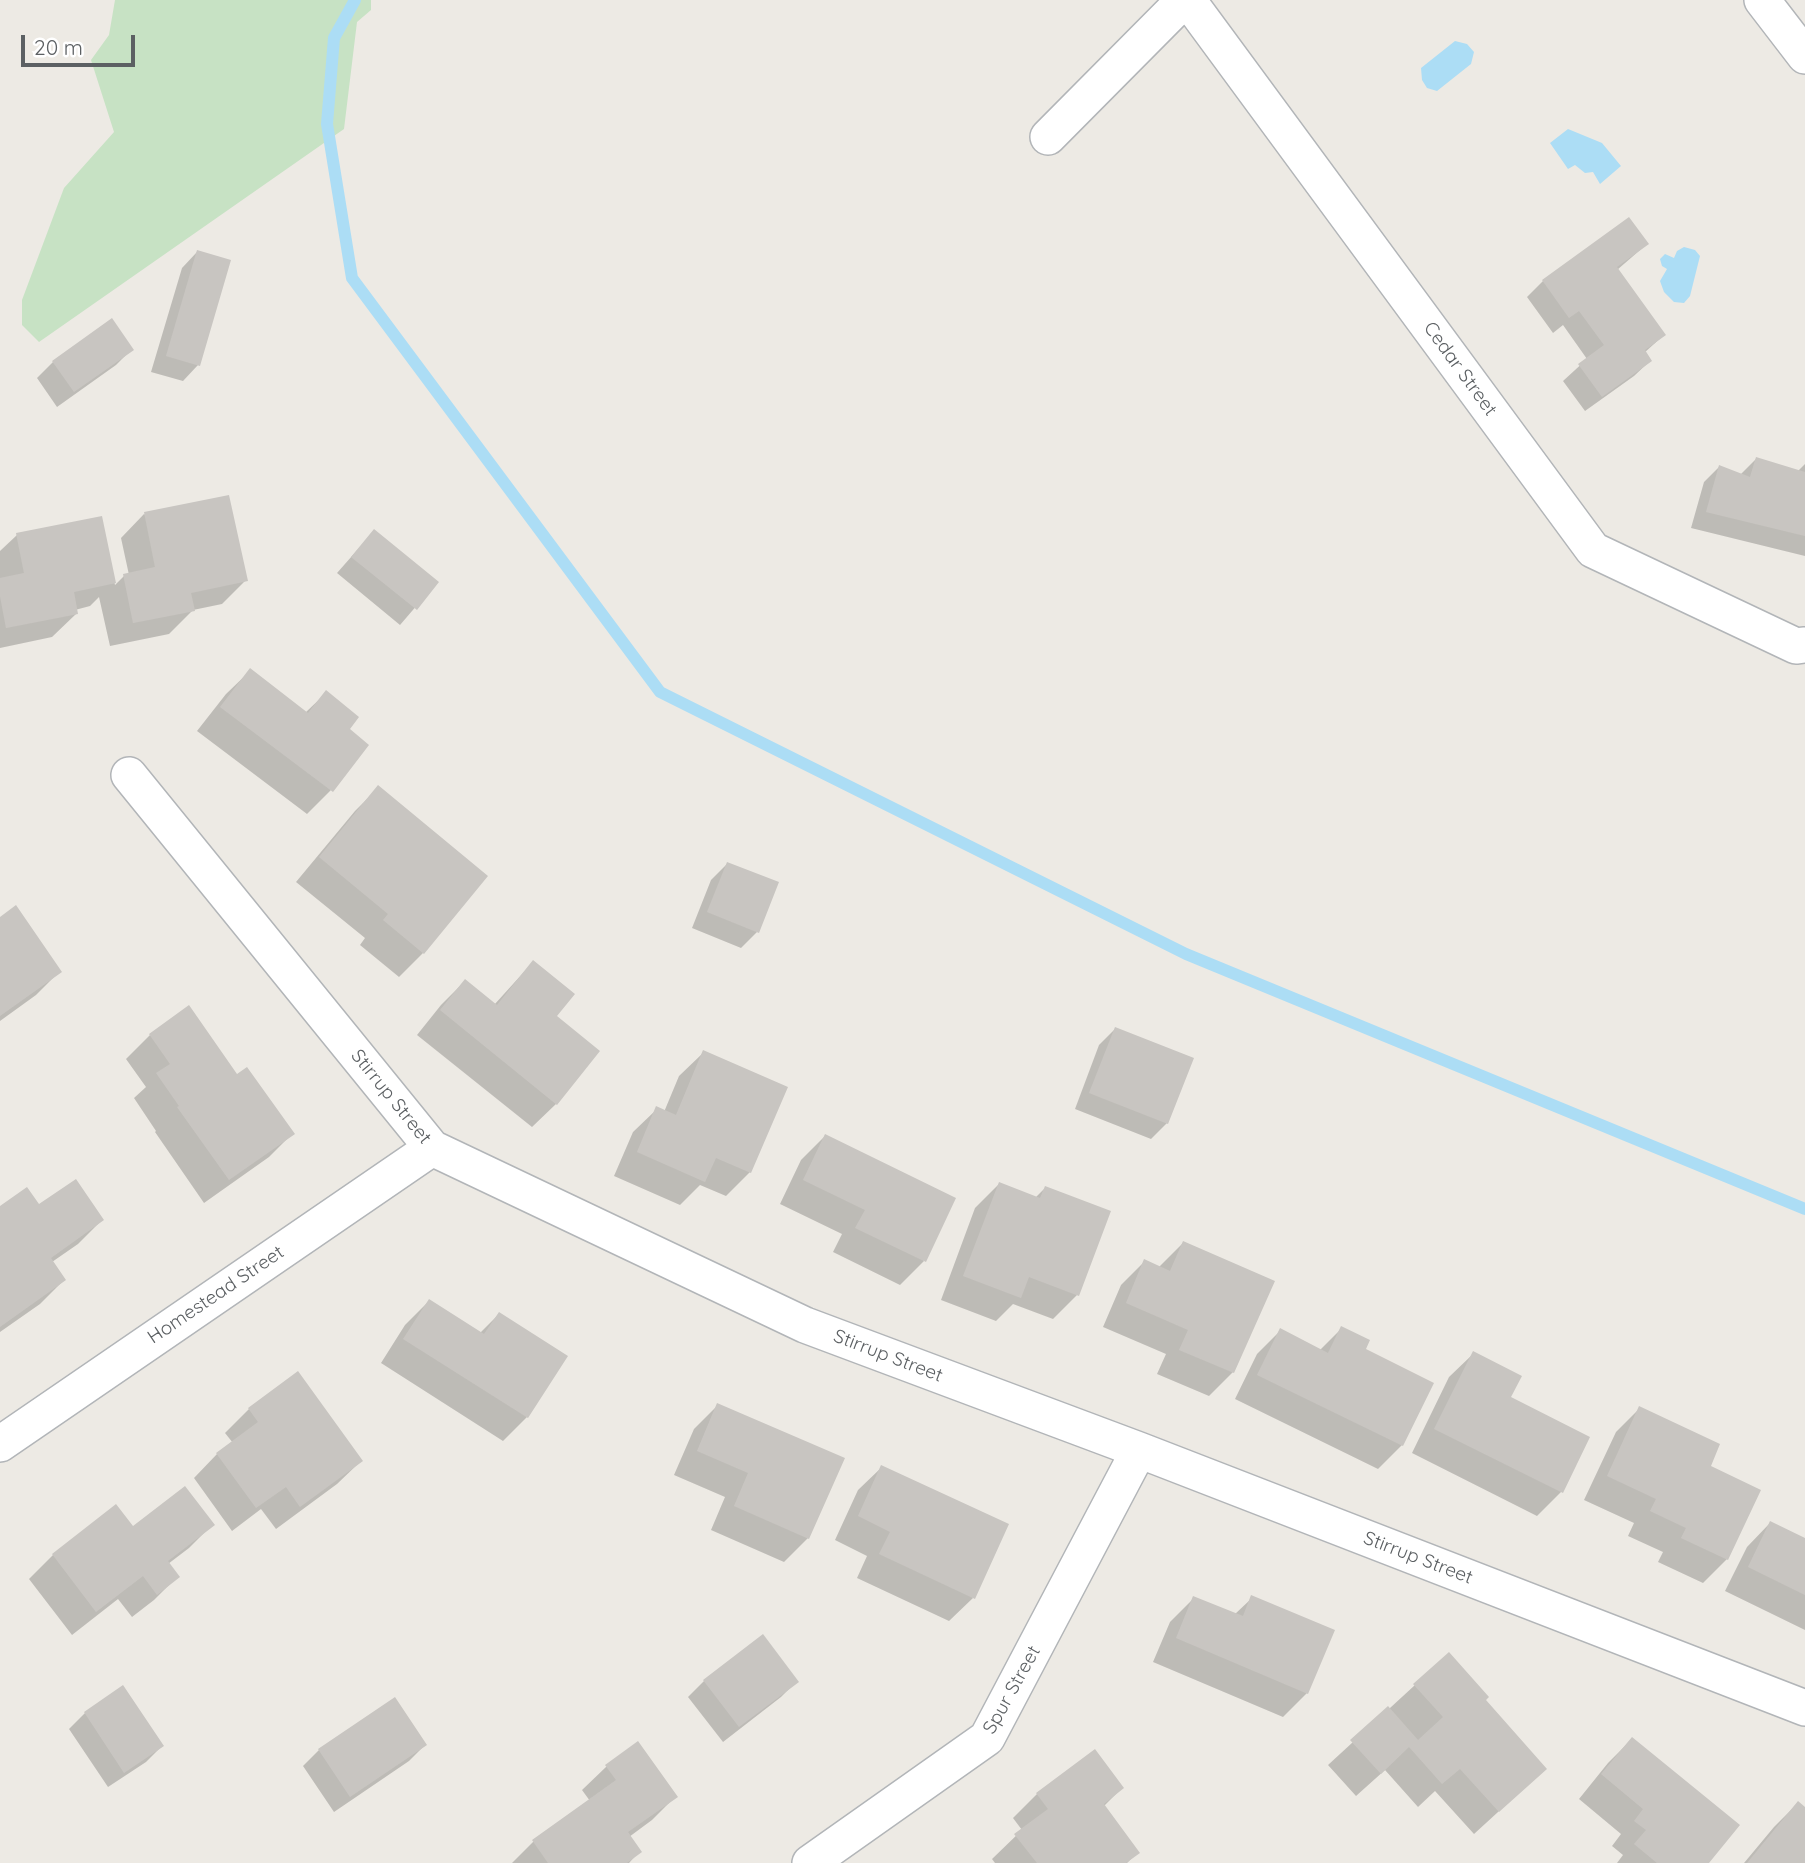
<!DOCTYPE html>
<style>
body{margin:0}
#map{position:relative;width:1805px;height:1863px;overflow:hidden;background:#edeae4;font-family:Quicksand,sans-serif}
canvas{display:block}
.scale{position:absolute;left:21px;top:35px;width:114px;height:32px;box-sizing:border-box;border:4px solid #5c6063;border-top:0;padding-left:9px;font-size:21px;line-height:24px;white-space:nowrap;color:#5c6063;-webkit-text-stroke:5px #fff;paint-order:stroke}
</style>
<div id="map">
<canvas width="1805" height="1863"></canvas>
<div class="scale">20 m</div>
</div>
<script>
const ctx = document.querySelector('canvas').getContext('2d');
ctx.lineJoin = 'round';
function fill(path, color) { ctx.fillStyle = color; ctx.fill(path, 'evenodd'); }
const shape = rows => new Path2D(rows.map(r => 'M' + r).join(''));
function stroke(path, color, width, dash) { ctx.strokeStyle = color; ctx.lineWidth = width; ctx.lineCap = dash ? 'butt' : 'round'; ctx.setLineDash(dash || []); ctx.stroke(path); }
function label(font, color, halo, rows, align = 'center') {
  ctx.font = font + ' Quicksand,sans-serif'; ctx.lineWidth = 5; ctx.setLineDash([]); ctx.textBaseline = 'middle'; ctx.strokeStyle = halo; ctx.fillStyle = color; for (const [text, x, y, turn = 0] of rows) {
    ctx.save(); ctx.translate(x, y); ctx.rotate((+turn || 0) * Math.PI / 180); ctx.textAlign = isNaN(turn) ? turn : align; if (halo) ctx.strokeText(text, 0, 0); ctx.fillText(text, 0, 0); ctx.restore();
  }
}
const green = shape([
 [115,0,371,0,371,10,357,22,344,129,39,342,22,325,22,300,64,188,114,132,91,60,109,35]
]);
const water = shape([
 [1455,41,1467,44,1474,52,1471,64,1437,91,1427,88,1422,80,1421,68],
 [1568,129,1602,143,1621,166,1600,184,1593,172,1585,173,1575,165,1568,169,1550,143],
 [1684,247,1695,250,1700,256,1690,296,1684,303,1674,302,1664,292,1660,281,1667,269,1662,266,1660,259,1665,254,1674,258,1677,251]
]);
const shadow = shape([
 [1629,219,1647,244,1617,270,1664,335,1644,353,1650,361,1634,376,1585,411,1563,381,1587,359,1563,325,1553,333,1527,297,1543,281],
 [197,252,198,365,183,381,151,372,182,268],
 [132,349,116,365,57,407,37,378,53,362],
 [1756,459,1797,472,1805,464,1805,556,1691,528,1704,482,1719,467,1740,475],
 [144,514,246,580,222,604,193,610,169,634,110,646,99,597,90,606,75,610,76,614,52,637,0,648,0,551,17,535,101,518,115,585,124,576,129,575,121,538],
 [374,531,437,582,400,625,337,573],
 [250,671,305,713,326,693,348,729,331,790,307,814,197,731,226,694],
 [378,788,486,876,423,953,399,977,360,945,365,938,296,882,355,811],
 [727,864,757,932,741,948,692,928,711,880],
 [0,919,60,971,36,995,0,1021],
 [533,962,556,1104,532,1127,417,1035,441,1005,465,981,494,1005],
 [1115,1029,1167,1123,1151,1139,1075,1109,1099,1045],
 [150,1035,236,1076,292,1134,269,1157,204,1203,155,1132,156,1131,134,1098,146,1087,126,1059],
 [703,1053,750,1172,726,1196,700,1185,680,1205,614,1176,633,1132,657,1109,664,1112,679,1076],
 [825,1136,924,1261,900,1285,833,1252,842,1234,780,1204,801,1160],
 [999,1184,1035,1198,1045,1188,1109,1212,1077,1295,1053,1319,1013,1304,996,1321,941,1300,975,1208],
 [38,1207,102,1220,78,1244,52,1262,64,1280,40,1304,0,1332,0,1208],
 [1183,1243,1233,1372,1209,1396,1157,1374,1166,1354,1103,1327,1121,1285,1145,1261,1159,1267],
 [429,1301,480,1333,499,1314,565,1357,527,1417,503,1441,381,1363,405,1325],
 [1342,1328,1364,1350,1402,1445,1378,1469,1235,1399,1257,1354,1280,1331,1320,1350],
 [1473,1354,1509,1397,1588,1437,1561,1492,1537,1516,1412,1453,1449,1377],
 [718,1405,808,1538,784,1562,711,1530,725,1497,674,1475,694,1429],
 [249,1409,361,1461,337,1484,276,1529,261,1509,232,1531,194,1478,217,1454,233,1443,225,1433],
 [1639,1409,1708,1467,1727,1559,1703,1583,1658,1562,1663,1552,1628,1536,1634,1523,1584,1500,1616,1432],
 [882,1467,973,1598,949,1621,857,1578,867,1556,835,1540,858,1490],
 [116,1507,132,1529,213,1524,189,1548,168,1564,178,1576,154,1600,132,1617,118,1599,72,1635,29,1579,53,1555],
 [1770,1523,1805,1540,1805,1630,1725,1591,1747,1547],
 [1194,1598,1234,1615,1252,1598,1307,1693,1283,1717,1153,1662,1170,1622],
 [704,1681,797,1681,781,1697,723,1742,688,1697],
 [1415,1685,1483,1700,1545,1769,1474,1834,1435,1791,1418,1807,1385,1770,1356,1796,1328,1765],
 [395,1700,425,1745,409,1761,334,1812,303,1766,319,1750],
 [85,1713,162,1746,146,1762,108,1787,69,1729],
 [1632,1739,1707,1863,1617,1863,1623,1855,1612,1846,1621,1834,1579,1799,1608,1763],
 [638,1743,676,1796,652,1820,629,1837,639,1852,629,1863,512,1863,533,1842,590,1801,582,1790,606,1767],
 [1094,1751,1122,1788,1103,1807,1138,1852,1127,1863,995,1863,992,1859,1022,1830,1013,1818,1037,1794],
 [1798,1803,1805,1809,1805,1863,1744,1863,1774,1827]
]);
const stream = shape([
 [355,0,334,38,327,124,352,278,660,692,1186,954,1805,1209]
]);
const building = shape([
 [1629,217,1649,244,1617,267,1666,335,1645,350,1652,361,1602,397,1578,364,1604,345,1579,311,1569,318,1542,280],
 [197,250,231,260,200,366,166,356],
 [112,318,134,350,74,392,52,361],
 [1756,457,1805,472,1805,536,1706,512,1719,465,1750,477],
 [229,495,248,581,191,593,195,611,133,623,123,574,155,567,144,512],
 [102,516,116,583,74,592,78,614,6,628,0,596,0,578,24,573,16,533],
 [374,529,439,582,417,610,351,557],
 [250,668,308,713,326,690,359,717,350,729,369,745,333,792,220,707],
 [378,785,488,876,424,954,383,920,388,914,319,857],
 [727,862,779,882,759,933,707,912],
 [16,905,62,972,0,1016,0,917],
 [533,960,575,994,557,1016,600,1051,557,1105,440,1010,465,979,497,1005],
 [189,1005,237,1074,247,1067,295,1134,229,1180,177,1107,179,1106,156,1073,170,1064,149,1034],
 [1115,1027,1194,1058,1168,1124,1089,1093],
 [703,1050,788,1087,751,1173,716,1158,705,1182,637,1152,656,1106,676,1115],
 [825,1134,956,1198,926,1262,855,1228,865,1210,803,1180],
 [76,1179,104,1220,51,1258,66,1280,0,1327,0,1206,27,1187,39,1204],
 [999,1182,1040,1198,1045,1186,1111,1211,1079,1296,1029,1277,1021,1298,963,1276],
 [1183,1241,1275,1281,1234,1373,1179,1350,1188,1330,1126,1303,1144,1259,1170,1271],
 [429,1299,484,1334,499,1312,568,1356,528,1418,403,1339],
 [1341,1326,1370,1340,1366,1349,1434,1383,1403,1446,1257,1375,1280,1328,1328,1353],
 [1473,1351,1522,1376,1511,1397,1590,1437,1563,1493,1434,1429],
 [298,1371,363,1461,300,1507,286,1487,256,1508,216,1453,258,1422,248,1408],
 [717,1403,845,1458,809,1539,734,1506,748,1473,697,1451],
 [1639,1406,1720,1444,1711,1466,1761,1490,1728,1560,1681,1538,1686,1528,1650,1511,1656,1499,1607,1476],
 [881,1465,1009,1524,975,1599,879,1554,890,1532,858,1516],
 [185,1486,215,1525,168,1561,180,1577,157,1595,143,1576,96,1612,52,1554,116,1504,133,1526],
 [1770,1521,1805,1538,1805,1595,1748,1567],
 [1251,1595,1335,1630,1308,1694,1176,1638,1193,1596,1243,1616],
 [763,1634,799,1682,739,1727,703,1680],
 [1449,1652,1489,1697,1486,1700,1547,1769,1499,1812,1460,1769,1442,1784,1409,1747,1381,1774,1350,1740,1388,1706,1418,1740,1443,1717,1413,1684],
 [123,1685,164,1746,124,1773,84,1712],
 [395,1697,427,1745,350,1797,318,1749],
 [1632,1737,1740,1825,1709,1863,1657,1863,1634,1844,1646,1830,1634,1821,1643,1809,1601,1774],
 [638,1741,678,1797,628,1832,642,1852,627,1863,548,1863,532,1840,616,1780,605,1765],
 [1095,1749,1124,1788,1104,1804,1140,1853,1126,1863,1037,1863,1014,1834,1048,1809,1036,1793],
 [1798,1801,1805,1807,1805,1863,1747,1863]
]);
const minor = shape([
 [1188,0,1593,550,1796,646,1805,645],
 [1762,0,1805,56],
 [1048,137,1184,0],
 [129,775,432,1148,805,1325,1139,1450,1805,1708],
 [0,1444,432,1148],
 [810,1863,987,1738,1139,1450]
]);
const streetNames = [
 ["Cedar Street",1460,369,54],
 ["Stirrup Street",391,1097,51],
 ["Homestead Street",216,1295,-34],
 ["Stirrup Street",888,1356,21],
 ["Stirrup Street",1418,1558,21],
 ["Spur Street",1012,1690,-61]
];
fill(green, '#c7e2c4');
fill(water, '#acddf5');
fill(shadow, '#0003');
stroke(stream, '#acddf5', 12);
fill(building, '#c8c5c1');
stroke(minor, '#b2b5b8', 38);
stroke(minor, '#fff', 35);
label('19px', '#5c6063', '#fff', streetNames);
</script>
